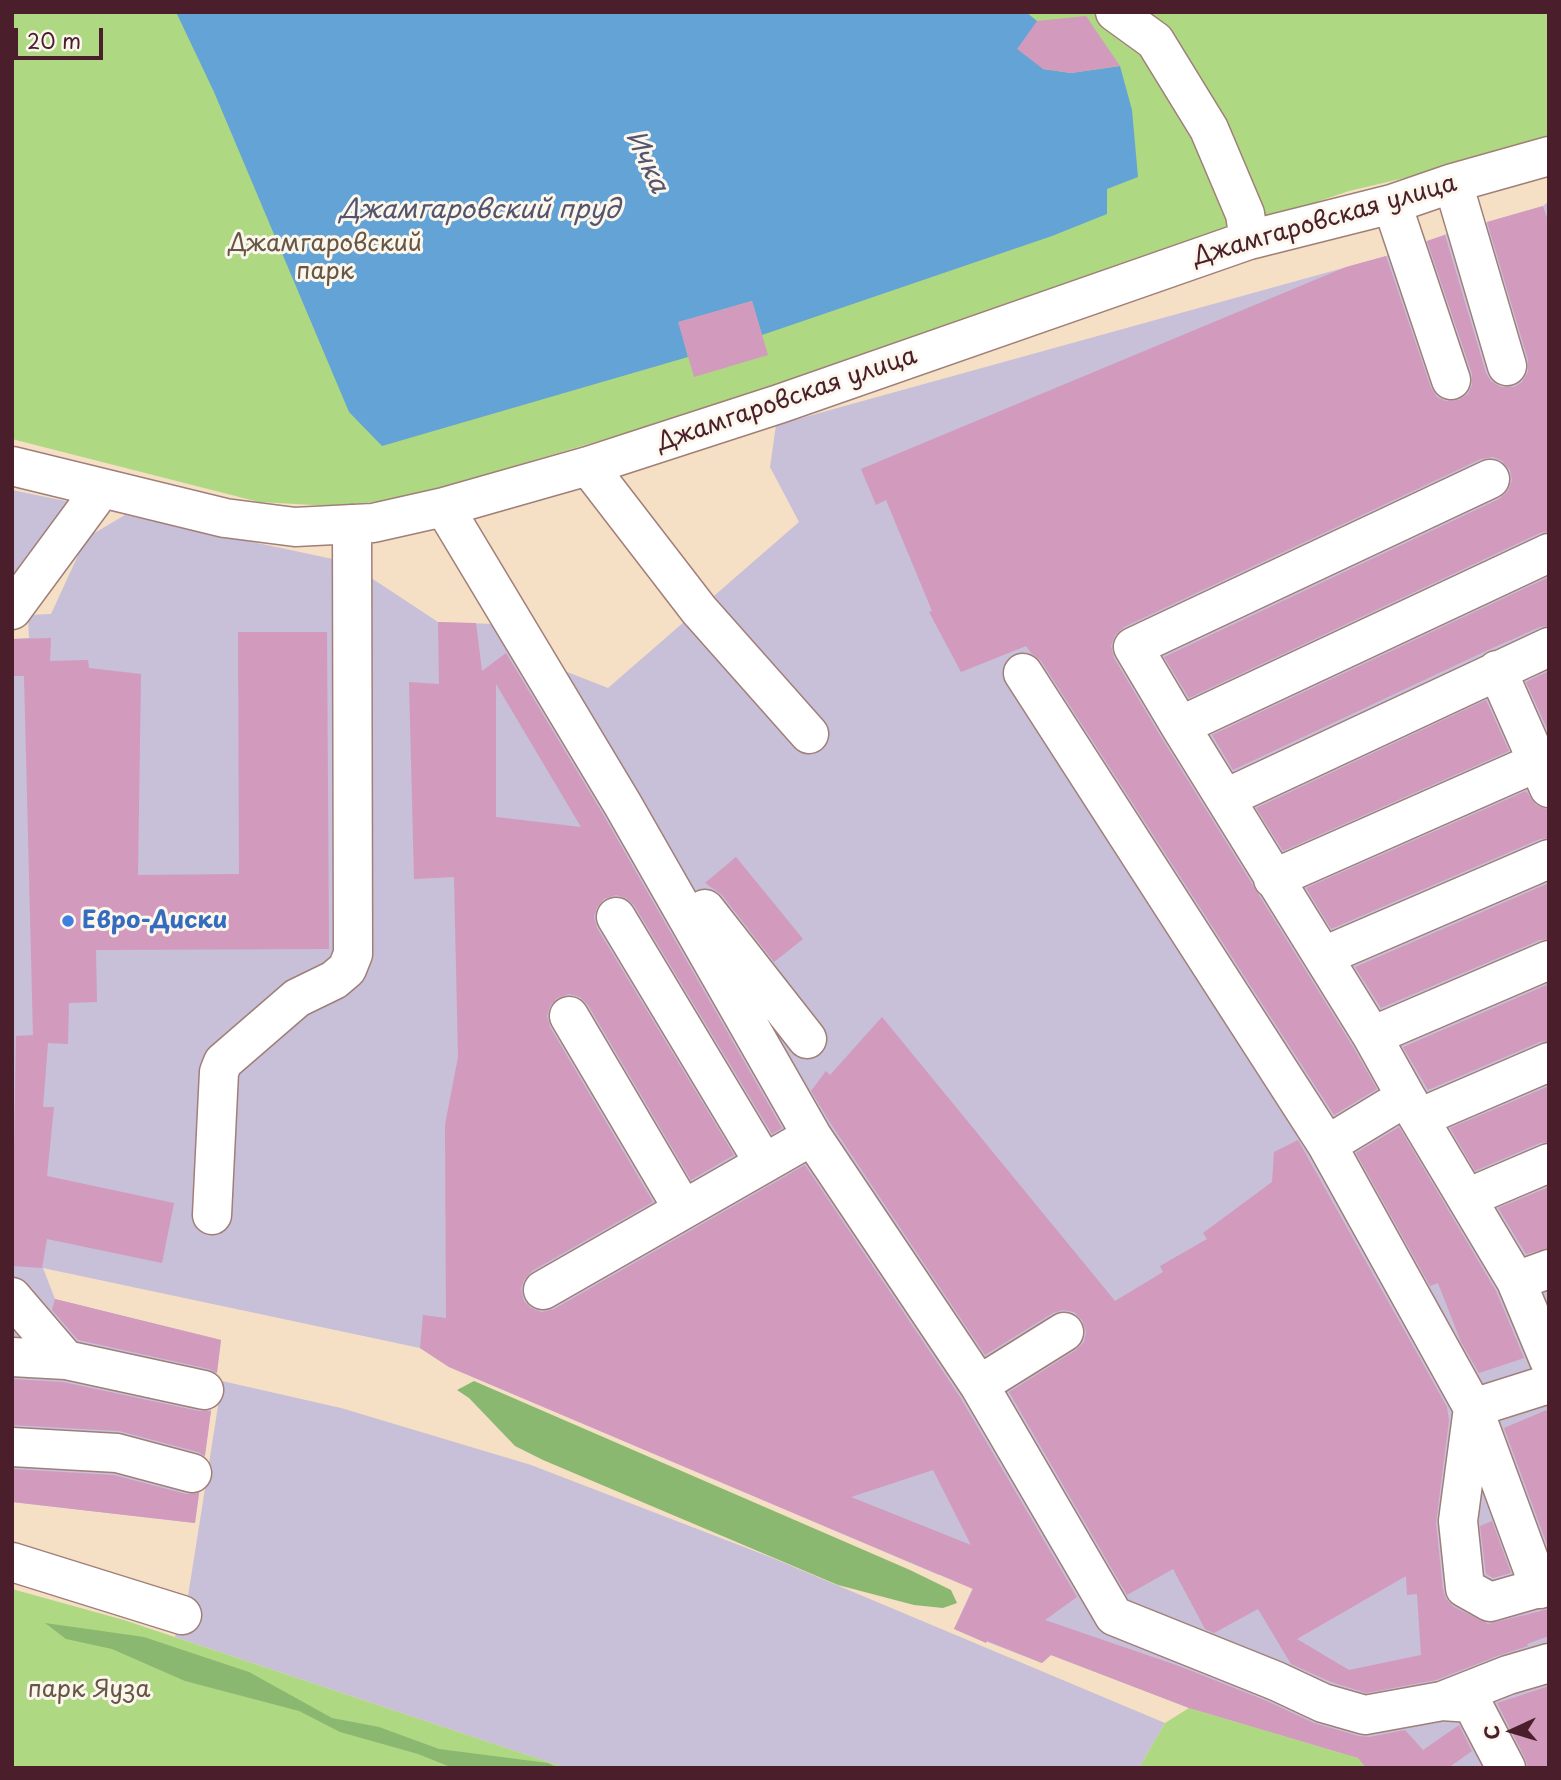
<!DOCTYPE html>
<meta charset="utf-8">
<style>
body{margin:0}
#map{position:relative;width:1561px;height:1780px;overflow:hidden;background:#f5dfc5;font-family:"Playpen Sans",sans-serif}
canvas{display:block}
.frame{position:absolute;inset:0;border:14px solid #4a1f2b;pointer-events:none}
.north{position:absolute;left:1477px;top:1696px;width:70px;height:70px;-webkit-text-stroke:5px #fbf7ec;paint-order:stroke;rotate:266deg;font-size:19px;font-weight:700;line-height:28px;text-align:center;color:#4a1f2b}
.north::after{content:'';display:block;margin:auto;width:24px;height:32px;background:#4a1f2b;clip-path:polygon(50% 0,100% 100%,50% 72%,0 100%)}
.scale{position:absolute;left:14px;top:28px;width:89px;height:32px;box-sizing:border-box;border:4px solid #4a1f2b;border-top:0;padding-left:9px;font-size:21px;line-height:24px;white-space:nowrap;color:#4a1f2b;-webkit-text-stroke:5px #fbf7ec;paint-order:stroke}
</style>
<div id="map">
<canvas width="1561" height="1780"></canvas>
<div class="frame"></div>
<div class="north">С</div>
<div class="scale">20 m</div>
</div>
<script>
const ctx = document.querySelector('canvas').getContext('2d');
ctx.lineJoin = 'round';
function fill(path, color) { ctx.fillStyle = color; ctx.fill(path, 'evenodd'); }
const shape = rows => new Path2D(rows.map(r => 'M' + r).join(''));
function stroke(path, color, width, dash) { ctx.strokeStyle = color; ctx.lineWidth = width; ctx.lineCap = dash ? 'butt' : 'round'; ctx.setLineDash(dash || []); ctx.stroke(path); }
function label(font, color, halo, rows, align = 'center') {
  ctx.font = font + ' "Playpen Sans",sans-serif'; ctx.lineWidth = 6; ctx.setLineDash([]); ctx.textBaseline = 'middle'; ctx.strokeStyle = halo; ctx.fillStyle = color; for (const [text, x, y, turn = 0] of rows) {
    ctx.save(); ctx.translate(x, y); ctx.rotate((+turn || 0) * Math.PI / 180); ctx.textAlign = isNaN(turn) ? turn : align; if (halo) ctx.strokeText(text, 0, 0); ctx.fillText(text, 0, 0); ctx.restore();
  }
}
const industrial = shape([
 [1549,201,1549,1768,1366,1768,1358,1758,1189,1708,1051,1655,1042,1663,954,1629,973,1587,955,1564,939,1575,449,1367,420,1348,43,1268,55,1299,221,1340,195,1523,12,1502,12,639,29,638,28,615,51,614,86,538,125,515,347,562,438,622,495,624,511,650,608,688,799,522,770,467,776,425,1383,257,1449,233,1543,206],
 [12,490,75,503,12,590],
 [222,1381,341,1408,531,1465,770,1557,1165,1723,1139,1768,566,1768,175,1637,188,1596]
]);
const green = shape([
 [12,12,1549,12,1549,144,1349,191,714,407,402,499,332,506,259,502,12,439],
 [12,1589,124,1620,566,1768,12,1768],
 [1189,1708,1358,1758,1366,1768,1139,1768,1165,1723]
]);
const forest = shape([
 [474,1381,910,1570,951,1590,957,1603,943,1608,914,1605,838,1585,543,1460,515,1446,469,1398,457,1390],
 [45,1623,144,1637,249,1672,332,1718,379,1727,439,1749,548,1763,558,1768,453,1768,418,1754,340,1732,299,1711,185,1681,112,1649,66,1639]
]);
const water = shape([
 [176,12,1026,12,1037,21,1043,69,1071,73,1120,66,1132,110,1138,177,1107,189,1107,214,1052,236,762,335,752,301,679,322,688,357,382,446,349,412,214,92]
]);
const building = shape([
 [1086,16,1120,66,1071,73,1043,69,1017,49,1037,21],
 [1543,206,1549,224,1549,531,1540,533,1189,698,1164,657,1499,499,1508,491,1512,480,1510,470,1502,461,1493,457,1481,459,1124,627,1115,635,1111,646,1114,658,1161,737,1353,1047,1377,1089,1334,1115,1041,661,1031,653,1026,646,961,672,929,612,932,611,886,500,876,505,861,469,1346,267,1386,256,1431,388,1437,397,1446,401,1459,400,1468,394,1472,385,1472,374,1427,241,1445,235,1486,373,1491,381,1501,387,1514,387,1522,382,1528,372,1528,360,1487,222],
 [752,301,768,355,694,377,678,322],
 [1549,577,1549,626,1540,627,1488,650,1233,770,1212,735],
 [438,622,476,623,482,671,506,653,604,816,782,1128,772,1134,634,905,626,898,616,895,604,899,597,907,594,917,597,928,734,1155,691,1180,588,1005,580,997,569,994,557,998,550,1006,547,1016,550,1027,653,1202,532,1271,524,1280,521,1289,524,1301,531,1308,542,1312,554,1309,805,1165,960,1397,1077,1597,1045,1620,1179,1666,1267,1701,1314,1723,1359,1736,1369,1737,1405,1730,1423,1750,1459,1725,1472,1751,1448,1768,1366,1768,1358,1758,1189,1708,1051,1655,1042,1663,987,1641,986,1643,954,1629,973,1589,449,1367,420,1348,423,1315,446,1318,445,1125,458,1057,454,877,414,879,409,682,439,684],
 [496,684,581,827,496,817],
 [933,1470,971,1545,851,1497],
 [238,632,327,632,329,949,96,950,97,1002,69,1003,68,1044,48,1043,43,1107,54,1107,47,1176,174,1203,162,1263,47,1239,42,1268,12,1266,16,1036,33,1035,24,676,12,676,12,639,51,638,50,661,88,660,89,668,141,674,138,875,239,874],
 [1549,671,1549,733,1526,682],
 [1486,700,1509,751,1283,851,1256,808],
 [1526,791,1536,805,1549,810,1549,838,1540,839,1331,929,1306,888],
 [736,857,803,939,774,962,722,895,705,883],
 [1549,883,1549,939,1540,940,1381,1008,1355,967],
 [1549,984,1549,1041,1540,1042,1428,1090,1403,1047],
 [882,1017,1115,1301,1163,1272,1160,1266,1207,1239,1203,1233,1272,1182,1274,1152,1298,1140,1447,1407,1449,1420,1436,1523,1443,1590,1446,1599,1454,1607,1488,1624,1549,1609,1549,1636,1527,1644,1528,1646,1500,1655,1436,1680,1366,1693,1331,1682,1291,1664,1258,1609,1214,1633,1205,1629,1173,1569,1127,1595,1009,1392,1076,1350,1084,1342,1086,1332,1082,1320,1074,1312,1063,1310,1053,1313,985,1355,831,1124,811,1091,826,1071,830,1075],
 [1406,1576,1407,1595,1417,1594,1421,1655,1349,1670,1297,1639],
 [1549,1086,1549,1142,1540,1143,1475,1171,1450,1128],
 [1399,1127,1496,1291,1524,1358,1479,1373,1461,1342,1438,1283,1430,1286,1356,1153],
 [1549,1187,1549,1248,1526,1254,1498,1208],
 [55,1299,221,1340,217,1373,209,1369,78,1340,52,1310],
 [12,1379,63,1382,199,1411,211,1411,205,1456,198,1452,119,1431,12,1425],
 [1549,1409,1549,1550,1504,1428],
 [12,1469,114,1475,186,1494,199,1493,195,1523,12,1502],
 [1492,1521,1511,1573,1493,1578,1486,1574,1480,1526],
 [1549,1686,1549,1768,1528,1768,1525,1758,1497,1703]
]);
const minor = shape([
 [1115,12,1155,41,1209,129,1245,214,1249,240],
 [1453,183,1507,366],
 [1392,204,1451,380],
 [12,466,225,518,295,527,373,523,444,507,588,466,779,404,1249,240,1392,204,1453,183,1549,156],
 [588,466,699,610,809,734],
 [444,507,623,805,812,1136,979,1385,1114,1616,1276,1681,1323,1703,1365,1715,1442,1701,1472,1703,1506,1768],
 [12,610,102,488],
 [1497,670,1549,788],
 [1023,673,1327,1145,1473,1408,1549,1384],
 [1180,726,1549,553],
 [1226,798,1549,647],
 [1273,879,1549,757],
 [705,909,807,1039],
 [616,917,764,1163],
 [1324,956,1549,859],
 [569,1016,683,1209],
 [1372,1036,1180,726,1133,647,1490,479],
 [1406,1097,1372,1036,1549,960],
 [1419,1118,1549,1062],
 [1327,1145,1406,1097,1516,1281,1549,1360],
 [1467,1198,1549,1163],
 [212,1215,219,1072,223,1062,297,998,334,980,347,969,353,954,352,524],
 [1516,1281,1549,1269],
 [543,1290,812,1136],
 [12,1297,66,1360],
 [12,1357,66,1360,204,1390],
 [979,1385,1064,1332],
 [1473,1408,1458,1521,1465,1588,1490,1602,1549,1585],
 [1475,1413,1540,1589],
 [12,1447,117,1453,192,1473],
 [12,1562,182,1615],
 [1442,1701,1508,1675,1549,1663]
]);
const markers = [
 [68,921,7,"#3f7fe0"]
];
const streetNames = [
 ["Джамгаровская улица",1325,221,-16],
 ["Джамгаровская улица",787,400,-19]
];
const parkNames = [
 ["Джамгаровский",325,244],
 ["парк",325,272],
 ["парк Яуза",89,1690]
];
const shopNames = [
 ["Евро-Диски",82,921]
];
const waterNames = [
 ["Ичка",646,162,65],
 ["Джамгаровский пруд",480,211]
];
fill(industrial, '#c8bfd8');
fill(green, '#afd882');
fill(forest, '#8bb870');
fill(water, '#63a3d6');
fill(building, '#d29abd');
stroke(minor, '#a07f78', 41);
stroke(minor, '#fff', 38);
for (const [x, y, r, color] of markers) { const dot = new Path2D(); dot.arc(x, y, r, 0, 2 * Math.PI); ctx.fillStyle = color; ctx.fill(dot); stroke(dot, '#fbf7ec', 2.5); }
label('24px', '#4a1f2b', '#fbf7ec', streetNames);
label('24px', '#685645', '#fbf7ec', parkNames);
label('bold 24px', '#366cbe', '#fbf7ec', shopNames, 'left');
label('italic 26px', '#54546f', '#fbf7ec', waterNames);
</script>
